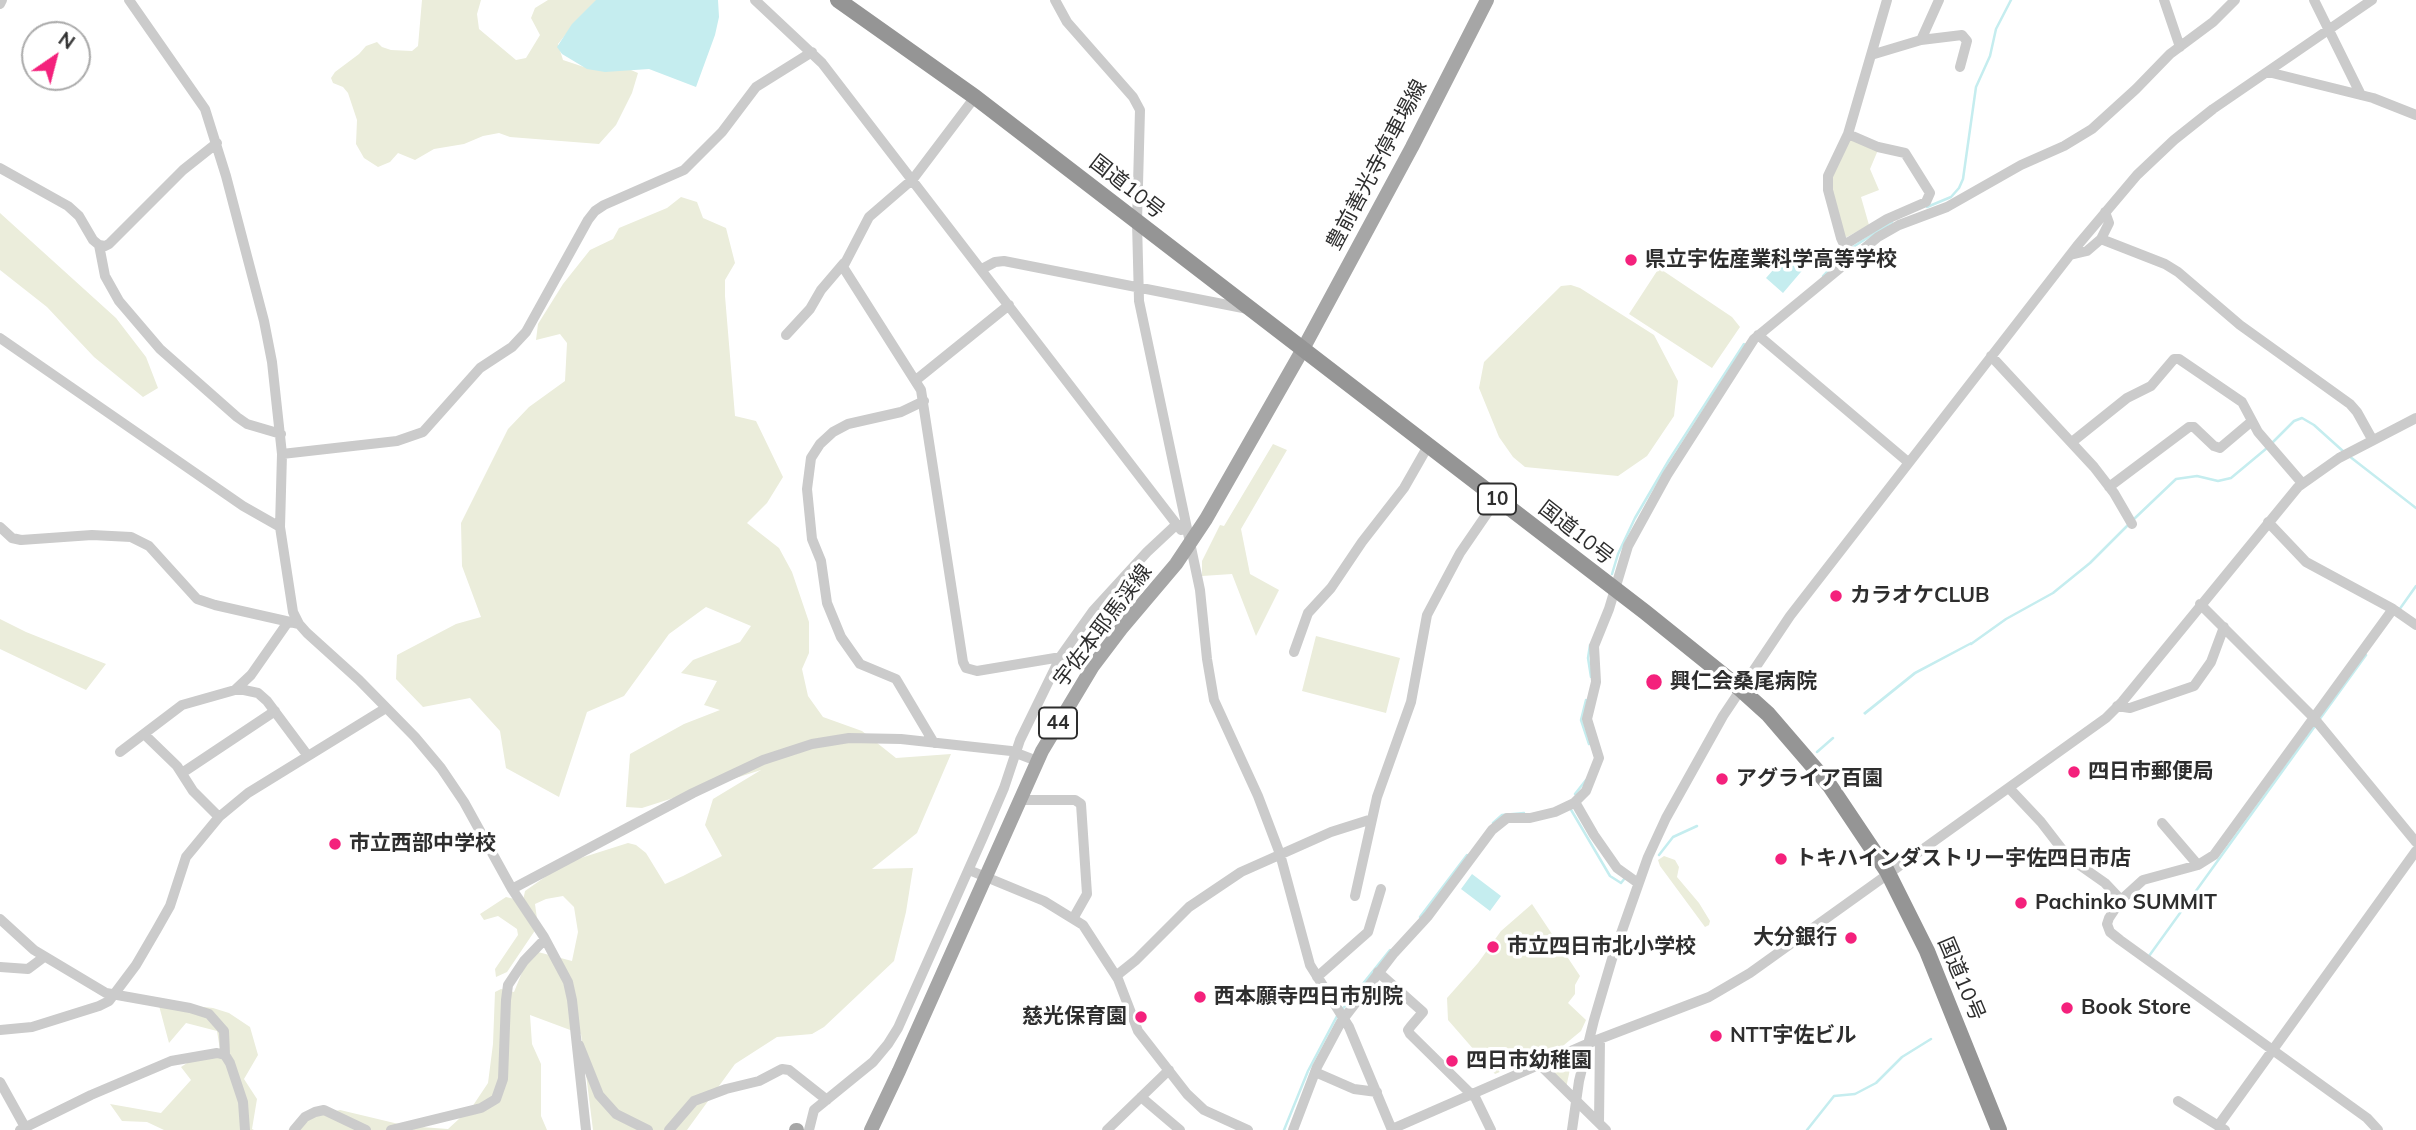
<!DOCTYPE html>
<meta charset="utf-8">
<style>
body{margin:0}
#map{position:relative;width:2416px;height:1130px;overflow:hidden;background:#fff;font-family:Mulish,sans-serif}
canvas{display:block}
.north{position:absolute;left:21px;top:21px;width:70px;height:70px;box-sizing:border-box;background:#fff;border:2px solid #ababab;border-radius:50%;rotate:35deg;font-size:19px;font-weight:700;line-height:28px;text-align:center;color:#2e2e2e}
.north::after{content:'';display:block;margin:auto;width:24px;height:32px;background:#f4217c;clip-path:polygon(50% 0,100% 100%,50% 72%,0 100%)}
</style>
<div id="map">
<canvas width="2416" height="1130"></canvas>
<div class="north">N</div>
</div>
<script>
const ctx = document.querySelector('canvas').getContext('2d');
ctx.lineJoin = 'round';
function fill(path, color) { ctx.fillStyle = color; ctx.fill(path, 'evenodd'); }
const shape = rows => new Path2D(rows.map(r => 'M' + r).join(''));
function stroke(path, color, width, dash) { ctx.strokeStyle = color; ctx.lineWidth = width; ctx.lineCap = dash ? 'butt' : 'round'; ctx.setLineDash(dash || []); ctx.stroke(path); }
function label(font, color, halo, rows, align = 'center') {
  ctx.font = font + ' Mulish,"Noto Sans JP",sans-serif'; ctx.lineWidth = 7; ctx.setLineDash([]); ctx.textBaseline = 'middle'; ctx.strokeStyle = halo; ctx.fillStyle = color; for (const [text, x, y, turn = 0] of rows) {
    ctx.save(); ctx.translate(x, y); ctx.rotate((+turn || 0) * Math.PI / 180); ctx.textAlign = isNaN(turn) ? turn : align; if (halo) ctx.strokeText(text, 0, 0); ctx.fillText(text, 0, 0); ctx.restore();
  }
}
const green = shape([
 [422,0,481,0,477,14,479,29,516,60,526,58,540,35,531,18,535,8,548,0,601,0,574,24,558,44,563,60,584,67,624,67,638,73,632,93,616,125,599,144,510,137,499,133,483,136,464,144,434,149,415,160,398,153,390,162,378,167,364,158,356,144,357,120,348,93,343,87,333,83,331,78,335,72,359,54,366,46,377,42,382,47,391,50,412,51,418,46],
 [1850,139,1878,150,1870,169,1879,190,1861,197,1869,225,1847,237,1842,236,1831,182,1835,169],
 [681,197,697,202,703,218,726,228,735,263,725,280,725,296,735,416,756,421,783,477,767,503,747,523,779,548,792,572,809,622,809,653,802,669,808,696,823,717,862,731,896,758,951,754,917,833,872,869,913,868,906,912,894,961,824,1027,812,1034,777,1037,735,1064,687,1130,593,1130,581,1034,530,1015,532,1044,541,1064,541,1116,547,1130,288,1130,309,1117,340,1110,407,1126,448,1129,472,1107,488,1083,493,1044,495,992,501,989,514,992,525,965,538,952,572,961,578,932,574,907,563,896,546,899,535,904,538,926,507,972,496,977,495,969,518,935,517,929,498,916,484,920,480,914,506,897,523,901,525,891,565,863,628,843,636,845,646,853,665,884,683,876,722,856,705,825,713,799,761,770,642,808,626,807,630,754,684,724,720,710,704,705,717,681,681,673,693,660,740,642,751,626,706,607,669,634,624,696,587,712,559,797,506,768,500,731,470,698,423,707,396,679,397,655,456,624,481,617,462,566,461,523,508,429,529,407,565,381,567,343,560,334,536,340,538,324,563,284,590,250,613,239,619,228,667,208],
 [0,213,116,318,146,357,158,388,143,397,94,357,47,307,0,270],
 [1659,268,1732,317,1740,327,1712,368,1629,314],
 [1571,285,1580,288,1654,335,1678,381,1674,416,1647,456,1618,476,1525,467,1513,457,1499,437,1479,388,1484,362,1561,286],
 [1273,444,1287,450,1241,529,1250,574,1279,590,1256,636,1232,574,1202,576,1202,561,1220,525,1224,526],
 [0,619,26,632,106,664,86,690,0,649],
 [1316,636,1400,658,1386,713,1302,691],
 [1664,856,1675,860,1679,867,1677,877,1699,903,1710,921,1709,925,1705,927,1660,866,1658,860],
 [1532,904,1580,976,1575,985,1575,994,1568,1003,1586,1020,1581,1031,1564,1045,1495,1074,1448,1020,1447,998,1478,963,1501,931],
 [158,1002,213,1008,229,1013,250,1027,258,1055,244,1079,257,1099,252,1129,254,1130,164,1130,147,1122,122,1121,110,1104,161,1113,191,1080,181,1067,196,1057,221,1056,217,1031,186,1023,169,1043],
 [1573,1055,1566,1088,1544,1066]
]);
const water = shape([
 [596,0,718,0,719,17,715,35,696,87,649,69,605,72,587,69,562,54,557,47,572,24],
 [1789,252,1806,266,1783,293,1766,278],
 [1971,642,1972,644,1916,674,1865,715,1863,713,1914,672],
 [1472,874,1501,896,1490,911,1461,889]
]);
const stream = shape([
 [1927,207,1951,197,1959,188,1963,179,1976,87,1990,56,1996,29,2011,0],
 [1850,249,1892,222],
 [1823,276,1845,253],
 [2272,443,2294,421,2302,418,2314,425,2344,452],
 [2349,456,2416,508],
 [2134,519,2176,479,2197,476,2218,481,2231,478,2267,448],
 [1612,574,1618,554,1635,518,1669,460,1744,344],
 [2399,610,2416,586],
 [1971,644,2006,619,2053,593,2090,563,2129,524],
 [1590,645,1588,658,1591,677],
 [1586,700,1581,720,1589,744],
 [2319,720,2366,655],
 [1817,752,1833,738],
 [1575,794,1586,780],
 [1570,808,1610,876,1621,883,1625,878],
 [1493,823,1502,815,1524,813],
 [1659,855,1673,837,1697,826],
 [1420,917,1467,855],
 [2149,956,2315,726],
 [1341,1011,1390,950],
 [1284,1130,1308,1071,1337,1016],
 [1807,1130,1834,1096,1855,1094,1876,1083,1902,1057,1931,1039]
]);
const minor = shape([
 [129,0,205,109,226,176,264,321,272,362,282,454,280,527,293,612,299,624,307,633,359,680,415,737,441,768,464,802,512,889,693,793,763,760,812,744,849,738,901,739,1011,751,1037,761],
 [755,0,822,63,1181,530],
 [1055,0,1067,22,1133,97,1140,110,1137,222,1139,301,1200,590,1207,659,1214,700,1258,796,1280,854,1310,965,1349,1027,1392,1130],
 [2164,0,2180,47],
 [2314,0,2361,95],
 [0,4,2,0],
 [1921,40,1939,0],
 [1871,55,1921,40,1962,35,1967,41,1960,67],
 [2268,72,2373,98,2416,115],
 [975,97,913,179,869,217,843,267,921,390,963,662,966,668,977,671,1067,656,1080,658,1093,666],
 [0,168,68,206,79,216,93,240,99,245,105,246,109,244,183,170,217,143],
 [2101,239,2165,264,2178,272,2240,325,2350,404,2357,412,2372,439],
 [99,245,105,276,119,301,160,349,237,417,247,424,281,434],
 [1844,245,1887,219,1926,202,1930,193,1905,153,1878,147,1848,134],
 [2070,255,2087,251,2101,239,2109,223,2105,212],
 [1850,258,1841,238,1828,190,1828,176,1848,134,1887,0],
 [982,269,995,262,1004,261,1248,309],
 [786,335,810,309,821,290,844,263],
 [1758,335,1908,462],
 [0,338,243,506,280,527],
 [1991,356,2094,467,2114,493,2132,524],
 [916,380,1009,305],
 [924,401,901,412,848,424,833,432,820,444,811,458,807,489,812,539,821,561,827,603,841,637,860,664,896,679,934,743],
 [2072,442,2127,398,2151,386,2174,359,2179,359,2242,402,2258,432,2302,483],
 [282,454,397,441,423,432,480,368,512,347,526,332,588,220,595,211,604,205,684,170,722,132,756,87,812,52],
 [2109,487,2189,427,2194,427,2214,446,2220,448,2252,421],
 [2268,522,2306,562,2393,609,2416,625],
 [0,527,12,538,21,540,92,535,131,537,149,546,197,599,215,605,299,624],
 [2200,604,2313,717,2416,842],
 [1294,652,1308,613,1331,588,1362,542,1404,488,1428,446],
 [235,690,251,675,288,622],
 [2117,706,2130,708,2194,686,2211,662,2224,627],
 [144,734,177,766,193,791,219,817],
 [120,752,182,705,235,690,244,690,258,693,267,701,308,756],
 [182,773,275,711],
 [2009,788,2041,822,2068,857,2105,883,2121,900],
 [1019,800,1075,800,1081,804,1087,894,1074,917],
 [1575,802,1594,835,1617,868,1638,883],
 [2162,823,2198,865],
 [969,870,1044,901,1083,925,1118,979,1138,1031,1187,1094,1204,1110,1248,1130],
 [512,889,544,937,568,982,572,1000,586,1130],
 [1355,896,1377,797,1411,702,1427,615,1460,553,1497,499],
 [0,919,34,950,106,993,190,1008,209,1014,224,1031,225,1055],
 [0,967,28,969,44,957],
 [1378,972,1423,1012,1411,1026,1408,1030,1410,1034,1471,1094],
 [1116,976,1136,960,1189,907,1241,872,1331,832,1372,819],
 [1317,977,1368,932,1381,889],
 [0,1030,32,1027,99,1006,109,1001,136,965,157,929,170,906,186,857,219,817,248,793,386,708],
 [579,1045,599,1095,616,1114,648,1130],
 [1539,1064,1606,1130],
 [1315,1072,1354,1089,1377,1092],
 [0,1082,25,1127],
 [1473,1093,1491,1130],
 [1141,1097,1180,1130],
 [2178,1101,2225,1130],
 [1599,1123,1600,1039],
 [2218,1126,2416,851],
 [1392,1129,1589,1043,1709,997,1750,973,2106,718,2122,702,2298,487,2339,458,2416,418],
 [20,1130,91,1095,171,1061,217,1053,225,1055,230,1063,243,1102,245,1130],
 [294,1130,305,1117,315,1112,324,1110,366,1130],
 [391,1130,481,1108,496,1099,503,1079,506,1000,508,985,524,961,545,939],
 [669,1130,694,1101,726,1089,759,1081,782,1069,789,1070,827,1100],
 [809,1130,814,1110,873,1062,888,1044,898,1028,983,837,1004,788,1020,740,1061,656,1093,611,1147,552,1177,524],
 [1107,1130,1169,1070],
 [1293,1130,1317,1067,1341,1022,1394,953,1428,916,1492,830,1507,818,1530,818,1555,812,1574,803,1586,791,1599,758,1587,719,1596,682,1594,646,1609,609,1628,546,1667,475,1754,339,1878,237,1899,225,1947,207,2021,165,2064,146,2092,129,2136,89,2170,54,2213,22,2235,0],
 [1572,1130,1579,1081,1594,1020,1612,959,1648,857,1666,818,1723,716,1790,616,2077,246,2137,175,2174,140,2213,109,2372,0],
 [2378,1130,2367,1118,2120,940,2110,932,2107,924,2109,918,2121,900,2143,880,2198,865,2214,855,2393,609]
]);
const major = shape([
 [796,1130,797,1130],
 [871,1130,899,1071,1042,751,1093,666,1121,629,1176,564,1206,519,1303,349,1412,147,1487,0]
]);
const highway = shape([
 [838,0,975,97,1645,612,1737,686,1768,714,1830,786,1887,871,1927,951,1999,1130]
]);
const markers = [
 [1631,260,7,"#f4217c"],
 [1836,596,7,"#f4217c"],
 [1654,682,9,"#f4217c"],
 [2074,772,7,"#f4217c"],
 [1722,779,7,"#f4217c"],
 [335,844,7,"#f4217c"],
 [1781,859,7,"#f4217c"],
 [2021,903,7,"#f4217c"],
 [1851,938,7,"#f4217c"],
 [1493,947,7,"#f4217c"],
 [1200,997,7,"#f4217c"],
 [2067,1008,7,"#f4217c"],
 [1141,1017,7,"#f4217c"],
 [1716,1036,7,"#f4217c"],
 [1452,1061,7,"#f4217c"]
];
const shields = [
 [1497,499,38],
 [1058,723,38]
];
const shieldNames = [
 ["10",1497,499],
 ["44",1058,723]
];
const streetNames = [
 ["豊前善光寺停車場線",1377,165,-62],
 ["国道10号",1127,187,38],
 ["国道10号",1576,533,38],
 ["宇佐本耶馬渓線",1103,626,-53],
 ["国道10号",1961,979,67]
];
const poiNames = [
 ["県立宇佐産業科学高等学校",1645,260],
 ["カラオケCLUB",1850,596],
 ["興仁会桑尾病院",1670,682],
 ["四日市郵便局",2088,772],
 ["アグライア百園",1736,779],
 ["市立西部中学校",349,844],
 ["トキハインダストリー宇佐四日市店",1795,859],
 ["Pachinko SUMMIT",2035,903],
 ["大分銀行",1837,938,"right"],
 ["市立四日市北小学校",1507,947],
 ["西本願寺四日市別院",1214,997],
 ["Book Store",2081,1008],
 ["慈光保育園",1127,1017,"right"],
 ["NTT宇佐ビル",1730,1036],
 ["四日市幼稚園",1466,1061]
];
fill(green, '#ebeddb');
fill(water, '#c5edef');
stroke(stream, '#c5edef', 2.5);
stroke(minor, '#cbcbcb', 10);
stroke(major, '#a6a6a6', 14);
stroke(highway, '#959595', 16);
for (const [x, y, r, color] of markers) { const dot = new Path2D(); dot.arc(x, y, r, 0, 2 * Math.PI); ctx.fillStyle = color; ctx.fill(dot); stroke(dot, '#fff', 2.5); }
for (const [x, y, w] of shields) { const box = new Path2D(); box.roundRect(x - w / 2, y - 15.5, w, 31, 5); ctx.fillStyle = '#fff'; ctx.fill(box); stroke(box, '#2e2e2e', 2); }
label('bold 19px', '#2e2e2e', null, shieldNames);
label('21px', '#2e2e2e', '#fff', streetNames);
label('bold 21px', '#2e2e2e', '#fff', poiNames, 'left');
</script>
